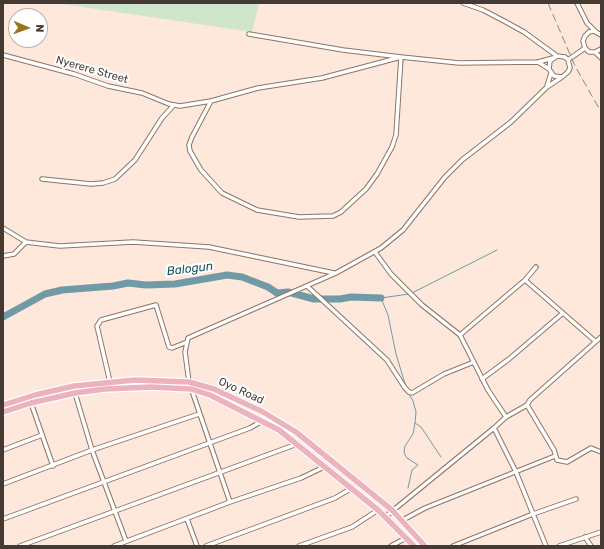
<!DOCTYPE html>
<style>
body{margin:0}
#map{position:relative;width:604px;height:549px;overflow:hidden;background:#fee8db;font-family:Rubik,sans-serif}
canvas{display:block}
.frame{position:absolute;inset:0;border:4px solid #453a33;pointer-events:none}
.north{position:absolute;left:8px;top:8px;width:40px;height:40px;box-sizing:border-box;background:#fff;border:1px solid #b5b0ad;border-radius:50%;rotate:92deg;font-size:11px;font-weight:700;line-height:16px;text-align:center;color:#453a33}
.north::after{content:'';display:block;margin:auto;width:14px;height:18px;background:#9a741f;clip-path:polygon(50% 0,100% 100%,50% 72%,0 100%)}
</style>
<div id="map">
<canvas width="604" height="549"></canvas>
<div class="frame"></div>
<div class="north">N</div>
</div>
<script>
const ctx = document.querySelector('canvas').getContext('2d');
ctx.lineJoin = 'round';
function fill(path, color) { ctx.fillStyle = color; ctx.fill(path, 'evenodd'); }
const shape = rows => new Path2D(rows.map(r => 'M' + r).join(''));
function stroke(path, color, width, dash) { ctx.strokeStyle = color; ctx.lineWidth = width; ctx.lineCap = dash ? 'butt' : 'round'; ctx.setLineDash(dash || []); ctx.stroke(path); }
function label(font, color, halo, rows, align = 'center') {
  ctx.font = font + ' Rubik,sans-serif'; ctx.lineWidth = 4; ctx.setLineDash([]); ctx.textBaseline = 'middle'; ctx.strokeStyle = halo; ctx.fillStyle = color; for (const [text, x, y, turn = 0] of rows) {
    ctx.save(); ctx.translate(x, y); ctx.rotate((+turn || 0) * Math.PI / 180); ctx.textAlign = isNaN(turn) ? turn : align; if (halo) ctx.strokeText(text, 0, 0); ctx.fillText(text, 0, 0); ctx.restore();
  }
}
const green = shape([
 [55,3,259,3,252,32]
]);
const stream = shape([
 [412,293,497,250],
 [406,387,396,354,388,315,381,298,409,294],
 [415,423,421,427,441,457],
 [408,488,412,470,418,465,407,458,404,453,405,446,413,434,415,423,416,412,413,401,409,394]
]);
const river = shape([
 [3,317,45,294,62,290,113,286,128,283,146,285,175,284,227,275,242,277,268,287,277,293,288,292,314,299,340,299,351,297,381,298]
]);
const street = shape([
 [463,3,483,10,504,21,524,32,557,56,565,57,568,60,570,68,568,72,562,77,554,76,549,69,550,61,557,56],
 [577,3,587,23,596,32],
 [601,35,594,31,589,32,585,36,583,41,585,48,589,52,595,52,601,49],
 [595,52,601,58],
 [3,55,74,74,108,86,142,93,169,104,180,106,211,101,258,88,322,78,401,57,459,63,538,62,553,58],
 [568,60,585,48],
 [538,62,549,69],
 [547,86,551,73],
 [211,101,192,137,189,145,190,151,201,170,222,193,257,210,299,217,333,216,341,212,366,189,377,174,392,147,396,135,401,57,343,50,249,34],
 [42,179,91,184,103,183,115,179,135,160,162,118,174,105],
 [3,228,26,242,42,244,60,246,133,242,209,247,334,273],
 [375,252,391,274,422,305,460,335,488,390,506,417],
 [3,256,14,254,26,242],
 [525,280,595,341],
 [307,286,387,360,405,388,409,392,412,393,444,374,474,362],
 [460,335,525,280,536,267],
 [482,379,509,359,563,313],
 [110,382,97,326,101,320,156,305,169,347,172,348,187,342],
 [75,393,92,450,126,541],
 [31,403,53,466],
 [527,405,554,450,557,460,567,462,591,448,601,452],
 [494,428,516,472,546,546],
 [3,450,42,435],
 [3,484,92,450,199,414],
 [230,502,189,382,185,352,188,338,336,273,381,248,403,230,445,177,462,160,511,122,547,87,562,77],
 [385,517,494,428,506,417,527,405,530,400,601,337],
 [3,519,250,428,262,421],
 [187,519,197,546],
 [401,521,425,508,555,456],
 [585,537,591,546],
 [20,546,297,444],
 [114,546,230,502,301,478,324,467],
 [206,546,335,498,352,488],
 [299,546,352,527,378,510],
 [391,546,406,538],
 [453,546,533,514,576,499],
 [559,546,601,532]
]);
const primary = shape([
 [3,405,35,395,74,386,135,380,189,382,214,389,263,412,296,432,392,510,425,546],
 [3,412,31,403,75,393,105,389,151,387,191,389,210,395,279,430,378,510,414,546]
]);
const rail = shape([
 [548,3,575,66,601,112]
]);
const streetNames = [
 ["Nyerere Street",92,70,16],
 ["Oyo Road",241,391,25]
];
const waterNames = [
 ["Balogun",190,269,-7]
];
fill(green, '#d0e6cb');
stroke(stream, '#719aa7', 1);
stroke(river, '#719aa7', 7);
stroke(street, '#8d7566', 5.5);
stroke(primary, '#fff', 8);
stroke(street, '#fff', 3.5);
stroke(primary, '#ecb2be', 5.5);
stroke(rail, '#93837a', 1, [8, 4]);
label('11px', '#453a33', '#fff', streetNames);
label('italic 12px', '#15505e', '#fff', waterNames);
</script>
